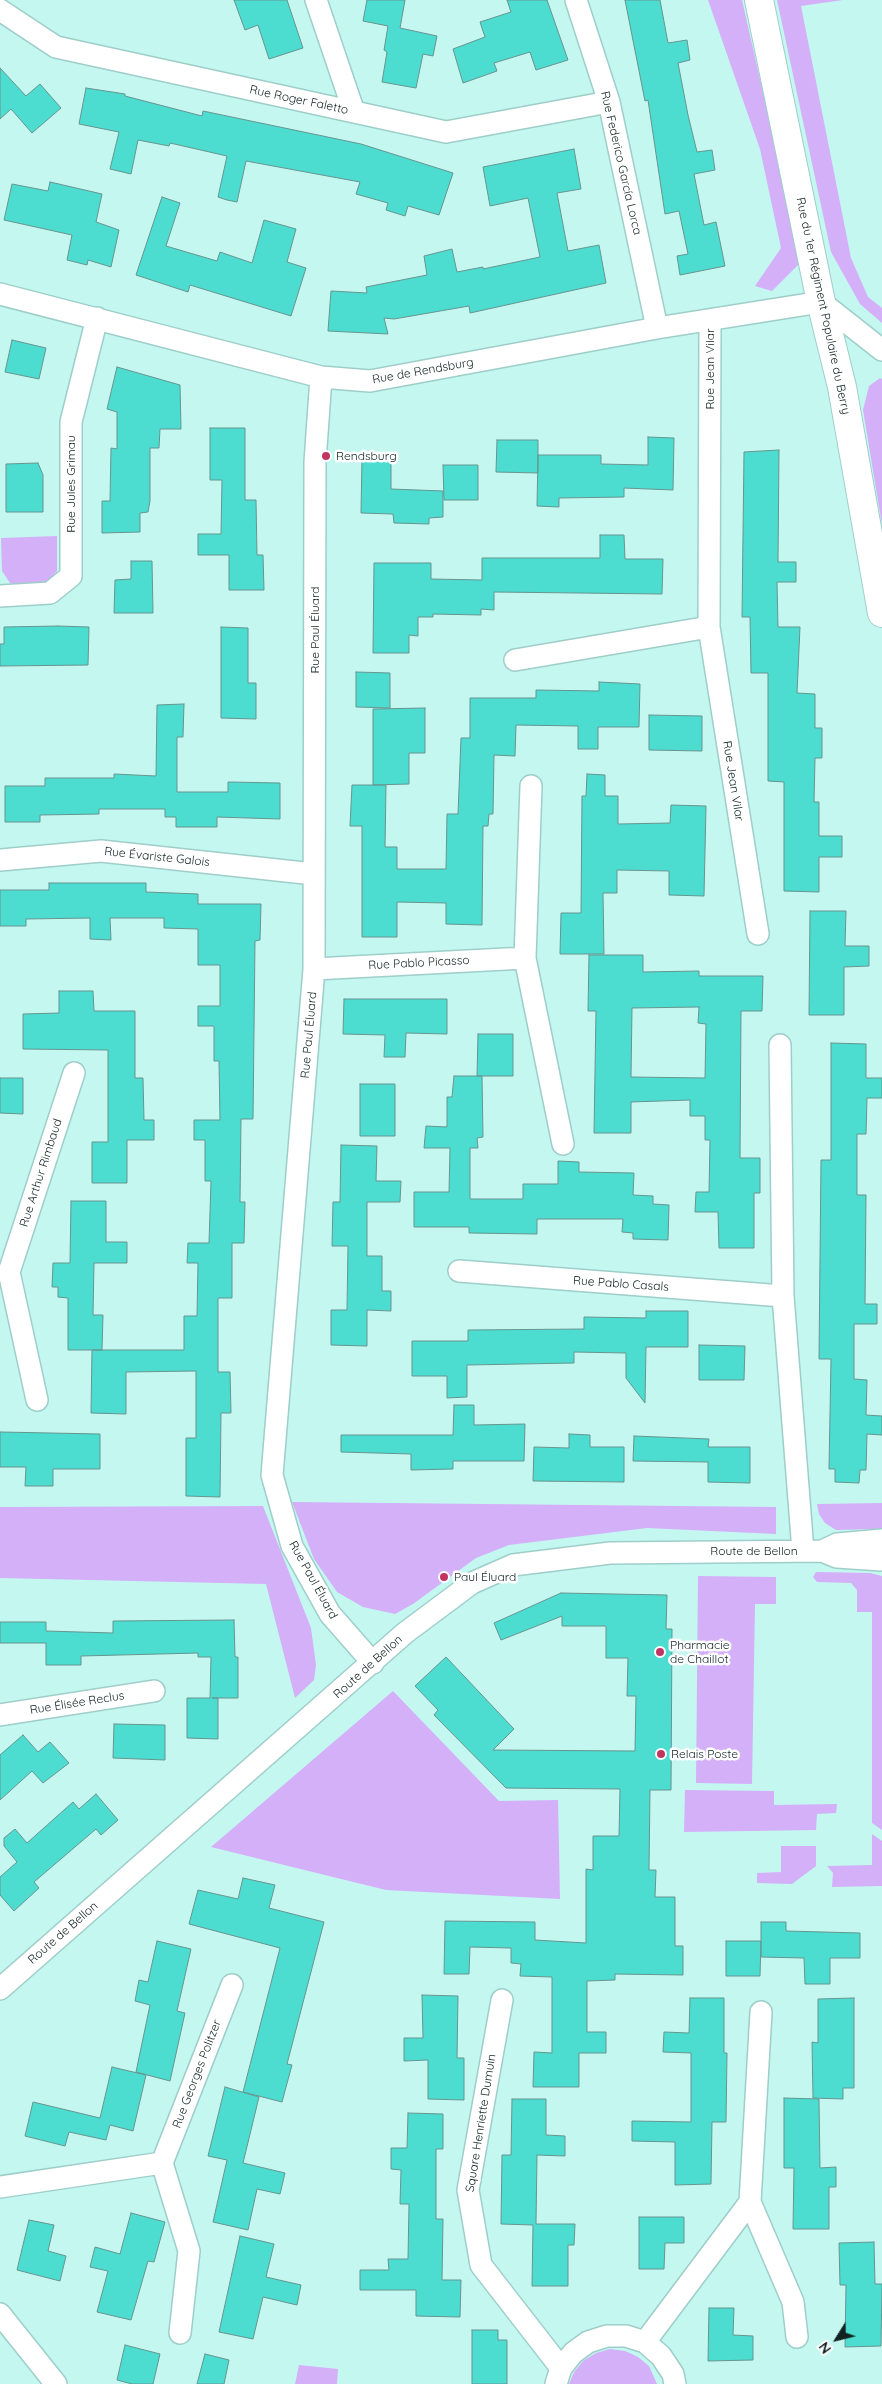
<!DOCTYPE html>
<meta charset="utf-8">
<style>
body{margin:0}
#map{position:relative;width:882px;height:2384px;overflow:hidden;background:#c5f7f1;font-family:Quicksand,sans-serif}
canvas{display:block}
.north{position:absolute;left:812px;top:2314px;width:50px;height:50px;-webkit-text-stroke:4px #fff;paint-order:stroke;rotate:234deg;font-size:14px;font-weight:700;line-height:20px;text-align:center;color:#102321}
.north::after{content:'';display:block;margin:auto;width:18px;height:22px;background:#102321;clip-path:polygon(50% 0,100% 100%,50% 72%,0 100%)}
</style>
<div id="map">
<canvas width="882" height="2384"></canvas>
<div class="north">N</div>
</div>
<script>
const ctx = document.querySelector('canvas').getContext('2d');
ctx.lineJoin = 'round';
function fill(path, color) { ctx.fillStyle = color; ctx.fill(path, 'evenodd'); }
const shape = rows => new Path2D(rows.map(r => 'M' + r).join(''));
function stroke(path, color, width, dash) { ctx.strokeStyle = color; ctx.lineWidth = width; ctx.lineCap = dash ? 'butt' : 'round'; ctx.setLineDash(dash || []); ctx.stroke(path); }
function label(font, color, halo, rows, align = 'center') {
  ctx.font = font + ' Quicksand,sans-serif'; ctx.lineWidth = 5; ctx.setLineDash([]); ctx.textBaseline = 'middle'; ctx.strokeStyle = halo; ctx.fillStyle = color; for (const [text, x, y, turn = 0] of rows) {
    ctx.save(); ctx.translate(x, y); ctx.rotate((+turn || 0) * Math.PI / 180); ctx.textAlign = isNaN(turn) ? turn : align; if (halo) ctx.strokeText(text, 0, 0); ctx.fillText(text, 0, 0); ctx.restore();
  }
}
const green = shape([
 [708,0,742,0,797,242,800,263,772,291,755,286,781,248,760,149],
 [777,0,843,0,801,6,851,258,868,297,882,308,882,323,860,304,831,252],
 [880,378,882,379,882,525,863,410,869,386],
 [57,536,57,571,44,585,23,590,10,583,2,571,1,538],
 [292,1502,776,1507,776,1534,647,1528,509,1545,476,1558,413,1604,395,1614,363,1607,337,1592,314,1559],
 [882,1503,882,1528,874,1529,836,1530,825,1523,819,1514,817,1504],
 [263,1506,311,1628,316,1665,314,1680,295,1698,266,1584,0,1578,0,1507],
 [816,1572,870,1573,882,1576,882,1830,872,1823,872,1612,857,1612,857,1590,851,1583,817,1582,813,1577],
 [698,1576,776,1577,776,1604,755,1604,752,1784,696,1783],
 [393,1691,499,1801,558,1800,560,1899,386,1890,211,1847],
 [685,1790,774,1791,774,1805,837,1804,836,1813,817,1814,816,1830,684,1832],
 [872,1834,882,1841,882,1886,832,1887,833,1873,827,1866,872,1865],
 [781,1846,816,1846,816,1866,792,1884,757,1883,757,1873,781,1872],
 [610,2349,625,2351,638,2357,649,2366,657,2384,569,2384,574,2372,583,2361,596,2353],
 [299,2365,338,2369,337,2384,295,2384]
]);
const building = shape([
 [234,0,287,0,303,48,269,59,258,25,245,30,234,0],
 [367,0,405,0,400,28,437,36,433,56,423,54,416,88,382,82,387,52,384,50,388,26,363,21,367,0],
 [507,0,547,0,568,60,536,70,530,52,494,63,497,71,463,83,453,49,485,37,480,22,511,12,507,0],
 [625,0,660,0,668,43,687,40,690,60,678,63,688,115,697,152,712,150,715,170,694,174,704,225,716,222,725,266,680,275,677,256,688,254,679,211,665,214,648,100,645,101,625,0],
 [0,68,26,96,40,84,61,108,32,133,11,109,0,119,0,68],
 [86,88,125,94,125,96,202,116,203,111,361,144,453,173,439,215,408,206,405,216,386,210,388,203,356,194,360,182,246,161,237,202,227,200,218,197,227,156,170,143,169,146,138,140,131,174,110,169,119,132,79,124,86,88],
 [574,149,581,189,557,193,568,251,599,245,606,283,470,313,469,306,394,319,384,318,388,334,328,331,331,291,367,293,366,287,427,275,424,256,452,249,457,272,483,267,483,269,540,257,528,198,490,206,483,167,574,149],
 [50,182,102,194,96,222,119,230,111,267,88,260,87,265,67,260,72,235,4,220,12,184,48,191,50,182],
 [162,197,180,203,166,246,217,261,220,252,252,263,264,220,296,229,287,262,306,268,291,316,190,285,188,292,136,275,162,197],
 [12,340,46,348,39,379,5,372,12,340],
 [117,367,180,385,181,429,160,429,159,448,150,448,150,501,148,512,140,513,140,532,102,533,102,501,110,501,111,448,117,449,117,412,107,409,117,367],
 [210,428,245,428,245,500,256,500,257,555,263,555,264,590,229,590,229,555,198,555,198,534,221,534,222,480,210,480,210,428],
 [648,437,674,438,673,490,624,488,624,497,559,498,559,507,537,506,538,455,601,455,601,464,648,465,648,437],
 [497,440,538,440,538,473,496,472,497,440],
 [779,450,778,562,796,562,796,582,777,582,778,627,800,627,797,693,815,694,815,728,822,728,822,758,815,758,814,802,819,802,819,836,842,836,842,857,819,857,819,892,784,891,784,782,768,781,768,673,751,673,750,617,742,617,744,452,779,450],
 [362,457,391,457,391,489,443,491,443,517,429,518,429,524,394,523,393,514,361,513,362,457],
 [38,463,43,475,43,512,6,512,6,464,38,463],
 [443,465,478,465,478,500,444,500,443,465],
 [600,535,624,535,625,559,663,559,662,594,494,592,494,610,481,609,481,615,433,614,433,617,418,617,418,636,409,635,409,653,373,653,374,563,431,563,431,579,482,580,482,558,600,558,600,535],
 [131,561,152,561,153,613,114,613,115,580,131,579,131,561],
 [58,626,89,627,88,665,0,666,0,644,4,644,4,627,58,626],
 [221,627,248,628,248,683,256,683,256,719,221,718,221,627],
 [356,672,390,673,390,708,356,707,356,672],
 [599,682,640,684,639,727,598,727,598,749,578,749,578,726,516,725,515,756,494,755,493,814,489,814,488,826,483,826,482,925,446,924,446,903,397,902,397,937,362,937,362,826,350,826,352,785,386,785,385,847,397,847,397,869,446,869,447,814,458,814,461,738,470,738,470,698,536,698,536,690,599,691,599,682],
 [184,704,183,737,177,737,177,792,228,792,228,782,280,783,280,819,217,817,217,827,176,827,176,817,165,817,165,809,99,809,99,814,40,815,40,822,5,822,5,786,45,786,45,778,114,778,114,774,156,776,157,705,184,704],
 [425,708,425,753,409,753,409,784,373,785,373,709,425,708],
 [649,715,702,716,702,751,649,750,649,715],
 [587,774,605,775,605,796,618,796,618,824,670,823,671,805,706,806,704,896,669,895,669,871,617,870,617,893,603,893,604,954,560,954,561,913,581,913,582,796,586,796,587,774],
 [49,883,146,883,146,892,198,894,198,904,261,904,260,940,255,941,253,1119,241,1119,240,1202,245,1202,244,1243,232,1243,232,1298,218,1298,218,1372,230,1372,231,1413,221,1413,220,1497,186,1496,186,1438,196,1438,196,1371,126,1372,126,1414,91,1413,92,1350,184,1350,184,1316,197,1316,198,1263,187,1263,188,1243,209,1243,211,1181,205,1181,205,1140,194,1140,194,1120,220,1120,219,1061,214,1061,214,1026,198,1026,198,1006,220,1006,220,965,198,965,198,929,164,928,164,918,110,918,111,940,90,939,90,918,26,919,26,926,0,926,0,890,49,890,49,883],
 [810,911,846,911,845,946,869,946,869,966,844,967,844,1015,809,1015,810,911],
 [589,955,643,955,643,972,699,971,699,976,763,976,762,1011,741,1011,740,1158,760,1158,760,1193,754,1193,754,1248,719,1248,718,1212,695,1212,696,1192,709,1192,710,1140,705,1140,705,1116,690,1116,690,1100,631,1102,631,1133,594,1133,596,1011,588,1011,589,955],
 [699,1007,698,1023,706,1024,705,1078,631,1077,632,1008,699,1007],
 [59,991,93,991,94,1011,135,1011,135,1078,143,1078,144,1120,154,1120,154,1140,127,1140,127,1183,92,1183,92,1142,108,1142,108,1050,23,1049,23,1014,59,1013,59,991],
 [344,999,447,999,447,1034,406,1033,405,1057,384,1057,385,1035,343,1034,344,999],
 [478,1034,513,1034,513,1076,477,1076,478,1034],
 [831,1043,866,1044,866,1078,882,1078,882,1098,867,1098,866,1134,857,1134,857,1195,866,1195,865,1304,877,1304,877,1324,854,1324,854,1379,867,1380,866,1415,882,1416,882,1435,867,1434,866,1470,860,1470,859,1483,835,1482,835,1469,829,1469,831,1359,819,1359,821,1160,831,1160,831,1043],
 [454,1076,482,1076,483,1137,477,1138,478,1148,470,1148,470,1199,523,1199,523,1184,558,1184,558,1161,579,1162,579,1172,634,1173,633,1195,653,1196,653,1204,669,1205,668,1240,633,1239,633,1233,622,1232,623,1219,537,1219,537,1234,469,1233,469,1227,414,1227,414,1192,449,1192,450,1148,424,1148,426,1126,447,1127,447,1097,452,1097,454,1076],
 [0,1078,23,1078,23,1114,0,1113,0,1078],
 [360,1084,395,1084,395,1136,360,1136,360,1084],
 [341,1145,377,1146,376,1181,401,1181,400,1202,367,1202,367,1256,382,1256,382,1291,391,1291,391,1311,367,1310,367,1346,331,1345,331,1310,347,1310,348,1246,332,1246,333,1202,340,1202,341,1145],
 [71,1201,106,1201,106,1242,127,1242,127,1263,94,1263,93,1315,103,1315,102,1350,68,1350,68,1298,58,1297,58,1287,52,1287,53,1263,70,1263,71,1201],
 [646,1311,688,1311,688,1347,646,1347,645,1403,626,1378,626,1353,574,1352,574,1363,467,1365,467,1397,447,1398,447,1376,412,1376,412,1341,468,1341,468,1330,584,1329,584,1317,646,1318,646,1311],
 [699,1345,745,1346,744,1380,699,1380,699,1345],
 [454,1405,474,1405,474,1425,525,1424,524,1461,453,1461,453,1469,411,1470,411,1454,341,1452,341,1435,453,1435,454,1405],
 [0,1432,100,1434,100,1469,53,1469,53,1486,25,1486,26,1467,0,1467,0,1432],
 [569,1434,590,1435,590,1447,624,1447,624,1482,533,1481,534,1447,569,1448,569,1434],
 [634,1436,709,1439,708,1447,750,1447,750,1483,708,1482,708,1462,633,1461,634,1436],
 [561,1593,667,1595,666,1629,672,1629,671,1790,650,1790,649,1870,656,1870,655,1897,675,1897,675,1946,683,1946,683,1975,615,1974,615,1980,587,1981,587,2032,606,2032,606,2053,579,2053,579,2087,533,2087,534,2052,552,2053,552,1977,520,1976,521,1964,511,1963,511,1948,470,1947,469,1974,444,1974,445,1921,535,1922,535,1940,586,1943,586,1869,593,1870,593,1836,619,1836,620,1789,506,1788,434,1715,438,1710,415,1686,446,1657,514,1729,493,1750,635,1751,636,1696,627,1696,628,1658,606,1658,606,1626,562,1626,562,1616,501,1640,494,1623,561,1593],
 [234,1620,235,1657,238,1657,238,1698,212,1698,218,1698,218,1739,187,1738,187,1698,210,1698,211,1657,198,1657,198,1653,81,1656,81,1665,46,1665,46,1643,0,1643,0,1622,46,1622,46,1631,113,1633,113,1621,234,1620],
 [114,1724,165,1725,165,1760,113,1758,114,1724],
 [23,1735,38,1752,50,1742,69,1763,43,1783,32,1771,0,1800,0,1755,23,1735],
 [96,1794,118,1820,101,1835,96,1829,34,1882,39,1888,14,1911,0,1895,0,1877,17,1862,4,1846,4,1838,15,1829,27,1843,73,1802,79,1809,96,1794],
 [243,1878,275,1885,269,1908,324,1922,287,2064,292,2065,282,2102,243,2092,280,1948,189,1924,198,1890,238,1899,243,1878],
 [761,1922,786,1922,786,1931,860,1933,860,1958,830,1958,830,1984,805,1984,804,1958,761,1957,761,1922],
 [157,1941,191,1949,177,2011,185,2013,170,2081,136,2072,150,2005,135,2001,139,1980,148,1982,157,1941],
 [726,1941,761,1941,760,1976,726,1976,726,1941],
 [422,1995,458,1996,457,2058,464,2058,464,2100,428,2099,428,2060,404,2061,404,2038,423,2038,422,1995],
 [690,1998,724,1998,724,2053,727,2053,726,2122,712,2122,711,2184,675,2185,675,2142,632,2141,632,2121,691,2122,691,2053,663,2052,664,2032,689,2033,690,1998],
 [854,1998,854,2088,843,2088,843,2099,813,2098,812,2042,818,2043,818,1999,854,1998],
 [112,2067,146,2075,133,2131,110,2125,106,2140,69,2132,65,2146,25,2136,33,2102,100,2118,112,2067],
 [225,2087,259,2097,243,2163,285,2173,280,2194,257,2189,248,2230,213,2222,227,2160,208,2156,225,2087],
 [784,2098,819,2099,820,2168,836,2167,836,2187,829,2187,829,2229,793,2229,794,2168,784,2168,784,2098],
 [512,2099,546,2099,546,2135,565,2136,565,2156,537,2155,536,2224,575,2224,574,2245,568,2245,568,2286,532,2286,533,2225,501,2224,502,2155,511,2155,512,2099],
 [408,2113,443,2114,443,2149,436,2149,436,2219,443,2219,442,2280,461,2280,460,2317,416,2316,416,2290,360,2290,360,2270,389,2270,388,2259,408,2259,409,2204,400,2204,401,2170,391,2169,391,2148,407,2148,408,2113],
 [131,2213,165,2222,154,2262,148,2261,131,2320,97,2312,108,2271,90,2267,95,2247,120,2254,131,2213],
 [639,2217,684,2217,684,2243,665,2243,664,2269,639,2269,639,2217],
 [29,2220,54,2225,48,2251,66,2256,60,2281,17,2270,29,2220],
 [240,2236,274,2244,266,2277,301,2285,297,2305,263,2297,253,2339,219,2332,240,2236],
 [874,2242,875,2284,882,2284,881,2346,845,2347,846,2285,840,2285,839,2243,874,2242],
 [709,2308,734,2308,733,2335,753,2336,753,2360,708,2361,709,2308],
 [472,2330,498,2330,498,2340,507,2340,507,2384,472,2384,472,2330],
 [125,2345,160,2354,153,2384,132,2384,117,2380,125,2345],
 [205,2354,229,2360,224,2384,197,2384,205,2354]
]);
const street = shape([
 [316,0,354,112],
 [576,0,609,102,657,328],
 [0,10,56,47,446,132,609,102],
 [0,294,321,377,370,381,657,328,821,302,882,350],
 [710,320,709,627,758,934],
 [321,377,315,462,314,969,272,1475,292,1546,330,1614,373,1663],
 [0,596,50,593,71,576,71,422,97,318],
 [515,660,709,627],
 [531,786,525,958,563,1144],
 [0,860,101,851,314,874],
 [314,969,525,958],
 [780,1045,783,1296,803,1551],
 [459,1271,783,1296],
 [37,1400,9,1272,74,1073],
 [827,1553,837,1557,882,1560],
 [0,1715,154,1691],
 [0,1989,405,1633,472,1583,513,1565,610,1553,822,1551,837,1544,882,1540],
 [502,2000,468,2190,481,2265,561,2368],
 [0,2187,162,2163],
 [750,2202,793,2302,797,2337],
 [0,2314,56,2384],
 [180,2333,189,2251,162,2163,232,1985],
 [645,2342,750,2202,761,2012],
 [556,2384,561,2368,573,2353,588,2342,607,2336,626,2336,645,2342,661,2356,673,2374,675,2384]
]);
const secondary = shape([
 [759,0,821,302,842,387,882,613]
]);
const markers = [
 [326,456,5,"#c33561"],
 [444,1577,5,"#c33561"],
 [660,1652,5,"#c33561"],
 [661,1754,5,"#c33561"]
];
const streetNames = [
 ["Rue Roger Faletto",299,100,12],
 ["Rue Federico García Lorca",621,163,77],
 ["Rue du 1er Régiment Populaire du Berry",823,306,78],
 ["Rue Jean Vilar",710,369,-90],
 ["Rue de Rendsburg",423,371,-10],
 ["Rue Jules Grimau",71,484,-90],
 ["Rue Paul Éluard",315,630,-90],
 ["Rue Jean Vilar",733,781,81],
 ["Rue Évariste Galois",157,857,6],
 ["Rue Pablo Picasso",419,963,-3],
 ["Rue Paul Éluard",309,1035,-85],
 ["Rue Arthur Rimbaud",41,1173,-72],
 ["Rue Pablo Casals",621,1284,4],
 ["Route de Bellon",754,1551],
 ["Rue Paul Éluard",313,1580,61],
 ["Route de Bellon",368,1667,-42],
 ["Rue Élisée Reclus",77,1703,-9],
 ["Route de Bellon",63,1933,-41],
 ["Rue Georges Politzer",197,2074,-69],
 ["Square Henriette Dumuin",481,2123,-81]
];
const poiNames = [
 ["Rendsburg",336,456],
 ["Paul Éluard",454,1577],
 ["Pharmacie",670,1645],
 ["de Chaillot",670,1659],
 ["Relais Poste",671,1754]
];
fill(green, '#d4b0f8');
fill(building, '#4cdcd0');
stroke(building, '#66958f', 1);
stroke(street, '#9ecec9', 24);
stroke(secondary, '#9ecec9', 30);
stroke(street, '#fff', 21);
stroke(secondary, '#fff', 28);
for (const [x, y, r, color] of markers) { const dot = new Path2D(); dot.arc(x, y, r, 0, 2 * Math.PI); ctx.fillStyle = color; ctx.fill(dot); stroke(dot, '#fff', 2); }
label('12px', '#102321', '#fff', streetNames);
label('12px', '#102321', '#fff', poiNames, 'left');
</script>
